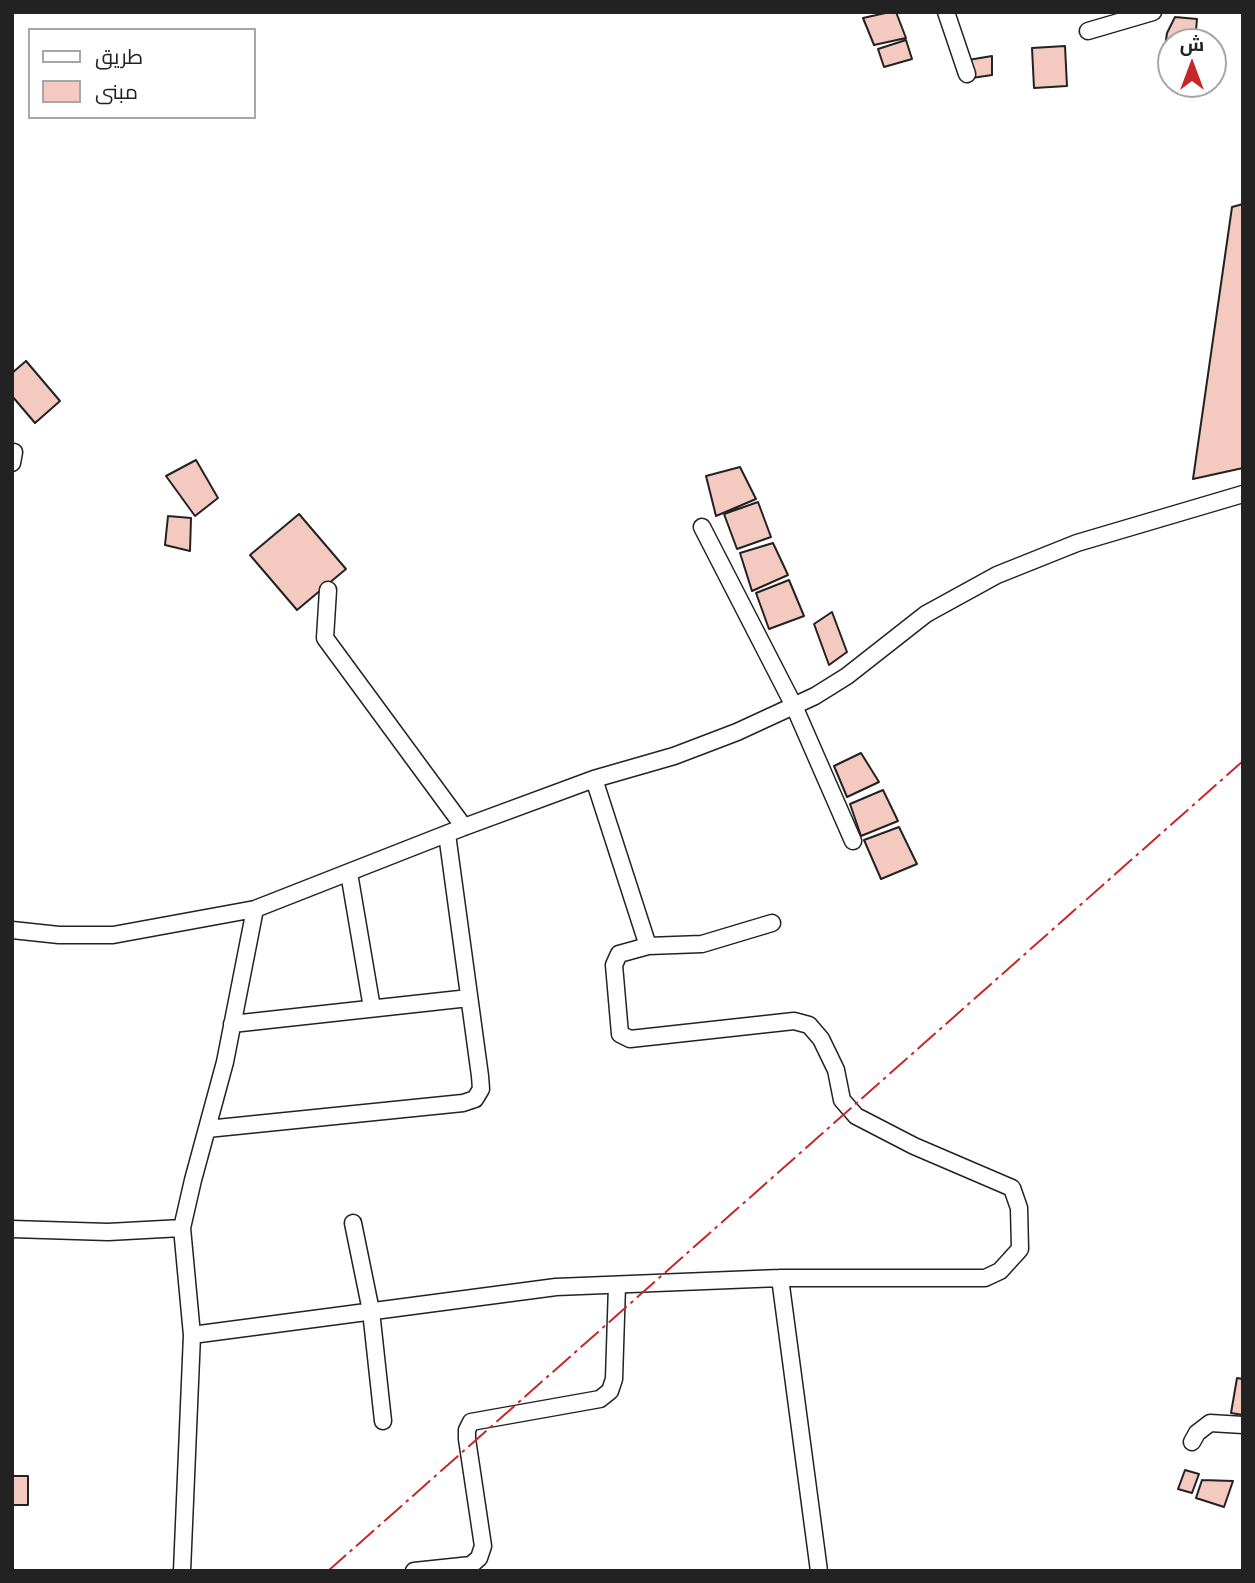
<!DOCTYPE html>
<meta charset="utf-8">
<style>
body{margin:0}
#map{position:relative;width:1255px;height:1583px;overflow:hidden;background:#fff;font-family:"IBM Plex Sans",Cairo,sans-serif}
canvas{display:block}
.frame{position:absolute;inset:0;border:14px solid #222;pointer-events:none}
.legend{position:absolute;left:28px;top:28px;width:228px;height:91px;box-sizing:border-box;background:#fff;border:2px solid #a7a7a7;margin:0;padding:9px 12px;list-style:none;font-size:21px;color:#222}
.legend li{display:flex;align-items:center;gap:14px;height:35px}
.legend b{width:35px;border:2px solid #a7a7a7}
.north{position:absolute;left:1157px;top:28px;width:70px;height:70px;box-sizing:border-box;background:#fff;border:2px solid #a7a7a7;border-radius:50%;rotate:0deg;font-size:19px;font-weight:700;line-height:28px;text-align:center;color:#222}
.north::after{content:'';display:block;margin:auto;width:24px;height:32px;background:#c62828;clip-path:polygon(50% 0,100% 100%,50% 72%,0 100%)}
</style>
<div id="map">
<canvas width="1255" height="1583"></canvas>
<div class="frame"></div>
<ul class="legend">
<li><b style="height:9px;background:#fff"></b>طريق</li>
<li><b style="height:19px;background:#f3c9c0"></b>مبنى</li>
</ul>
<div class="north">ش</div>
</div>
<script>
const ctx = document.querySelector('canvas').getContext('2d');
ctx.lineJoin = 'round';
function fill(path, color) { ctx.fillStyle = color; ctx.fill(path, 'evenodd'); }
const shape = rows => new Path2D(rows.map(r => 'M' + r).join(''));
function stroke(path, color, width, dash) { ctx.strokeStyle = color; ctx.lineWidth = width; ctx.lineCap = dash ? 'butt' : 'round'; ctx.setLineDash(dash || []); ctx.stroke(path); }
const building = shape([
 [890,12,896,12,906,38,874,45,863,18,890,12],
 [1175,17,1197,19,1195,42,1171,42,1171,55,1164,54,1167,33,1175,17],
 [906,40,912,59,884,67,878,49,906,40],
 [1065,46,1067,86,1034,88,1032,48,1065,46],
 [992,56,992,75,972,78,968,60,992,56],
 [1243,204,1243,468,1193,479,1232,207,1243,204],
 [26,361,60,401,35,423,12,396,12,373,26,361],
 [196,460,218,498,195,516,166,476,196,460],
 [740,467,756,499,716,516,706,476,740,467],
 [758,502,771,537,737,549,724,514,758,502],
 [299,514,346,569,297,610,250,555,299,514],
 [168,516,191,518,190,551,165,545,168,516],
 [773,543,788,575,752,591,740,553,773,543],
 [789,580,804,616,769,629,756,593,789,580],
 [832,612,847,652,829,665,814,624,832,612],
 [861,753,879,782,847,797,834,766,861,753],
 [883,790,898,821,861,836,850,804,883,790],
 [899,827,917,864,881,879,864,840,899,827],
 [1237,1378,1243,1379,1243,1415,1231,1413,1237,1378],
 [1185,1470,1199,1474,1192,1493,1178,1489,1185,1470],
 [12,1476,28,1476,28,1505,12,1505,12,1476],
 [1202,1480,1233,1481,1224,1507,1196,1498,1202,1480]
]);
const minor = shape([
 [946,12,967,74],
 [1088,31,1153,12],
 [12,463,14,452],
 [702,527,794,706,853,841],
 [328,590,325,638,464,827],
 [594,779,648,946,702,944,772,923],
 [349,873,372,1008],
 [12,930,59,935,113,935,255,909,464,827,594,779,674,756,737,732,815,696,847,676,926,614,997,575,1077,543,1243,494],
 [232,1024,469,998],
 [207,1129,463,1103,475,1099,481,1089,480,1076,447,834],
 [353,1223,371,1311,383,1421],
 [12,1229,108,1232,182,1228,193,1180,225,1062,255,909],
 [780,1278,819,1571],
 [192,1335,556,1287,780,1278,985,1278,1000,1271,1020,1249,1019,1208,1012,1188,914,1146,856,1116,842,1100,836,1070,821,1039,809,1025,794,1021,630,1039,620,1034,614,965,619,954,648,946],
 [1192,1442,1197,1433,1210,1423,1243,1425],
 [182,1571,192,1335,182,1228],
 [414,1571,471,1565,479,1558,483,1546,467,1439,467,1430,471,1422,600,1399,610,1391,614,1379,617,1285]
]);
const power = shape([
 [328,1571,1243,761]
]);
fill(building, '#f3c9c0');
stroke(building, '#222', 2);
stroke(minor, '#222', 19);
stroke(minor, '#fff', 16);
stroke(power, '#c62828', 2, [24, 5, 3.5, 5]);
</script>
